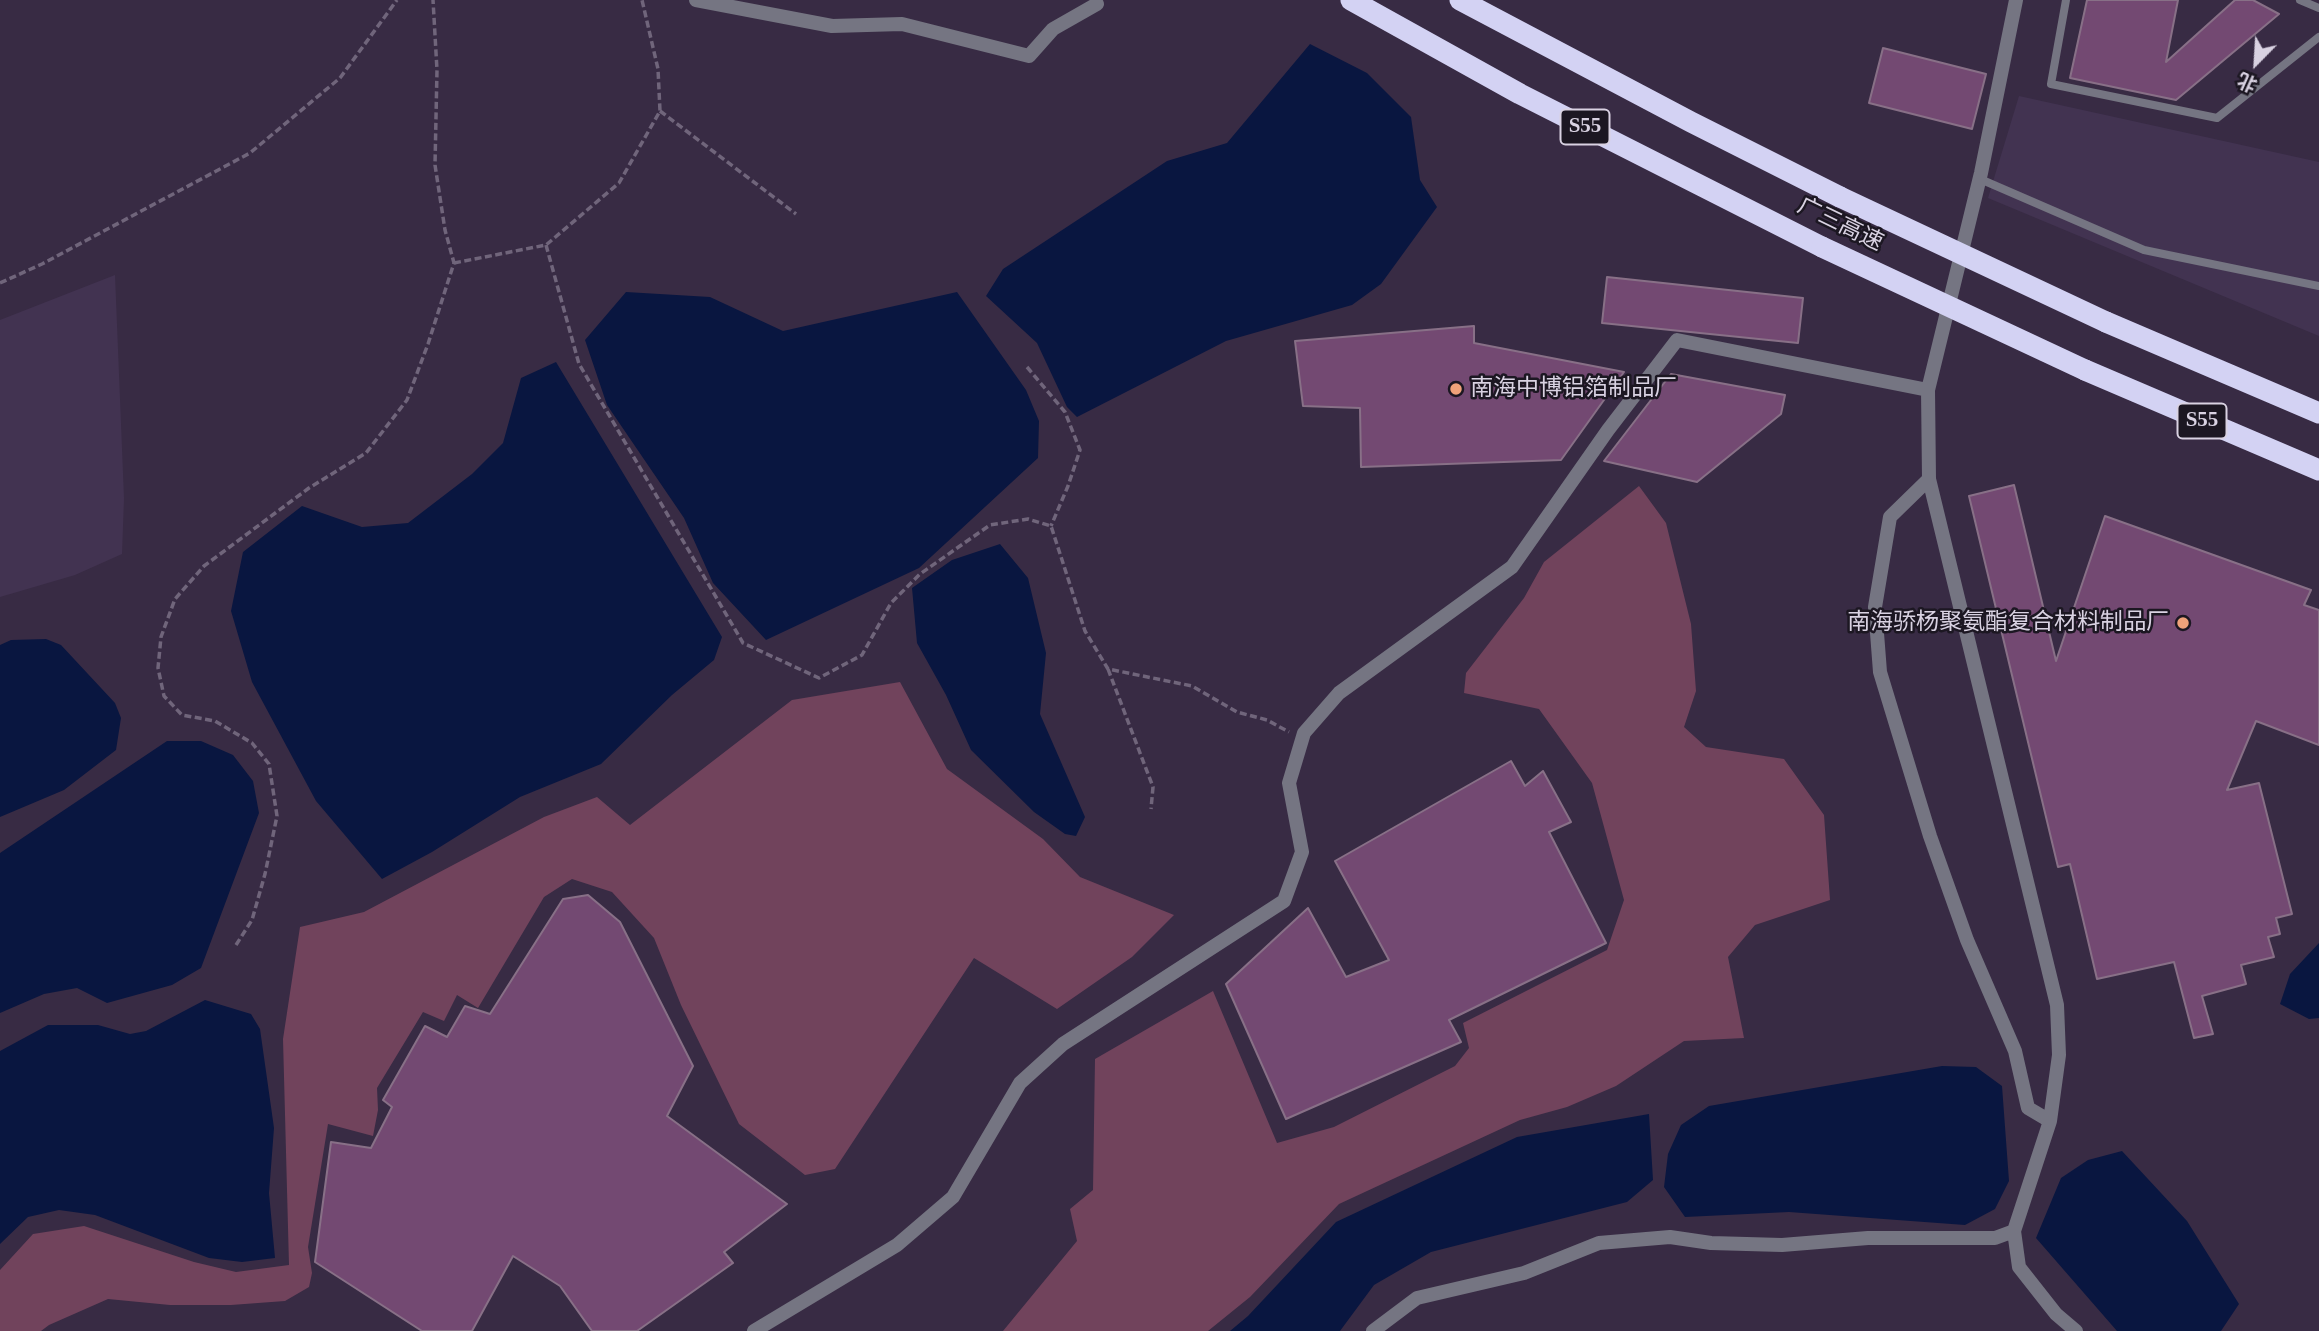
<!DOCTYPE html>
<meta charset="utf-8">
<style>
body{margin:0}
#map{position:relative;width:2319px;height:1331px;overflow:hidden;background:#382b44;font-family:"Times New Roman","Noto Sans SC",serif}
canvas{display:block}
.north{position:absolute;left:2221px;top:28px;width:70px;height:70px;-webkit-text-stroke:5px #1c1722;paint-order:stroke;rotate:204deg;font-size:19px;font-weight:700;line-height:28px;text-align:center;color:#d9d2e2}
.north::after{content:'';display:block;margin:auto;width:24px;height:32px;background:#d9d2e2;clip-path:polygon(50% 0,100% 100%,50% 72%,0 100%)}
</style>
<div id="map">
<canvas width="2319" height="1331"></canvas>
<div class="north">北</div>
</div>
<script>
const ctx = document.querySelector('canvas').getContext('2d');
ctx.lineJoin = 'round';
function fill(path, color) { ctx.fillStyle = color; ctx.fill(path, 'evenodd'); }
const shape = rows => new Path2D(rows.map(r => 'M' + r).join(''));
function stroke(path, color, width, dash) { ctx.strokeStyle = color; ctx.lineWidth = width; ctx.lineCap = dash ? 'butt' : 'round'; ctx.setLineDash(dash || []); ctx.stroke(path); }
function label(font, color, halo, rows, align = 'center') {
  ctx.font = font + ' "Times New Roman","Noto Sans SC",serif'; ctx.lineWidth = 5; ctx.setLineDash([]); ctx.textBaseline = 'middle'; ctx.strokeStyle = halo; ctx.fillStyle = color; for (const [text, x, y, turn = 0] of rows) {
    ctx.save(); ctx.translate(x, y); ctx.rotate((+turn || 0) * Math.PI / 180); ctx.textAlign = isNaN(turn) ? turn : align; if (halo) ctx.strokeText(text, 0, 0); ctx.fillText(text, 0, 0); ctx.restore();
  }
}
const built = shape([
 [2019,96,2319,162,2319,336,1988,198],
 [115,275,124,498,122,554,75,575,0,597,0,320]
]);
const green = shape([
 [1639,486,1666,523,1691,624,1696,691,1684,727,1706,747,1784,759,1824,815,1830,900,1755,925,1728,957,1744,1038,1684,1041,1616,1086,1567,1107,1520,1120,1339,1204,1250,1297,1208,1331,1003,1331,1077,1241,1070,1209,1093,1190,1095,1059,1213,991,1277,1143,1334,1127,1455,1066,1469,1048,1463,1023,1607,950,1624,900,1592,783,1539,709,1464,693,1466,673,1524,598,1544,562],
 [900,682,947,769,1043,839,1080,877,1174,915,1132,957,1057,1009,974,958,835,1169,805,1175,739,1124,681,1005,654,938,612,892,572,879,544,897,478,1008,457,995,444,1021,423,1012,377,1088,378,1110,373,1136,328,1124,308,1247,312,1273,309,1287,285,1301,231,1305,170,1305,108,1299,49,1325,41,1331,0,1331,0,1270,33,1234,84,1226,194,1262,236,1272,289,1265,283,1039,300,927,364,912,544,817,597,797,630,825,792,700]
]);
const water = shape([
 [1310,44,1367,73,1411,117,1420,180,1437,207,1381,284,1352,305,1226,341,1077,417,1067,407,1037,343,986,296,1003,269,1167,161,1227,143],
 [626,292,710,297,783,331,957,292,1026,390,1039,421,1038,458,919,568,766,640,713,583,684,518,607,405,585,340],
 [556,362,722,637,714,660,672,695,601,764,520,797,432,852,382,879,316,801,252,682,231,611,243,552,302,506,362,527,408,523,472,474,503,443,521,378],
 [1000,544,1028,578,1046,653,1040,714,1085,817,1076,836,1065,834,1034,812,971,750,946,695,917,643,912,588,952,560],
 [46,639,61,645,115,703,121,718,116,750,64,790,0,817,0,645,11,640],
 [167,741,201,741,233,755,253,781,259,813,201,968,172,985,107,1003,77,988,44,994,0,1013,0,853],
 [2319,943,2319,1018,2309,1019,2280,1004,2290,974],
 [205,1000,251,1014,260,1029,274,1128,269,1193,275,1258,242,1262,209,1258,95,1215,59,1210,28,1217,0,1244,0,1051,48,1025,98,1025,130,1034,146,1031],
 [1942,1066,1976,1067,2002,1086,2009,1181,1995,1209,1965,1225,1789,1212,1685,1217,1664,1187,1668,1154,1681,1125,1709,1106],
 [1649,1114,1653,1180,1627,1202,1431,1252,1374,1285,1340,1331,1230,1331,1248,1316,1336,1222,1517,1137],
 [2122,1151,2187,1221,2239,1304,2221,1331,2117,1331,2036,1238,2061,1178,2088,1160]
]);
const building = shape([
 [2087,0,2178,0,2166,62,2235,0,2253,0,2279,14,2176,100,2070,78,2087,0],
 [1883,48,1986,74,1972,129,1869,103,1883,48],
 [1607,277,1803,298,1798,343,1602,323,1607,277],
 [1474,326,1474,343,1624,372,1561,460,1361,467,1360,408,1303,406,1295,341,1474,326],
 [1671,374,1785,395,1781,414,1697,482,1604,461,1671,374],
 [2014,485,2056,661,2105,516,2311,590,2304,605,2319,610,2319,745,2256,721,2227,790,2259,783,2292,914,2276,918,2280,934,2268,937,2274,957,2241,965,2246,984,2202,996,2213,1034,2194,1038,2174,962,2097,979,2070,864,2058,867,1969,496,2014,485],
 [1511,761,1525,786,1543,771,1571,822,1549,832,1606,943,1449,1020,1461,1042,1286,1119,1226,984,1308,908,1346,977,1389,960,1335,861,1511,761],
 [588,895,620,922,693,1066,667,1116,787,1204,724,1252,733,1263,637,1331,592,1331,560,1286,513,1256,472,1331,422,1331,315,1262,331,1142,371,1148,392,1107,383,1100,425,1026,447,1037,465,1006,490,1014,563,899,588,895]
]);
const path = shape([
 [660,111,796,214],
 [546,245,579,364,743,643,819,678,862,655,891,603,920,574,990,525,1028,519,1051,526,1085,631,1108,669,1192,686,1237,712,1267,720,1289,732],
 [454,263,546,245,619,183,660,111,658,69,642,0],
 [0,283,42,264,250,153,340,78,397,0],
 [1027,367,1065,412,1080,450,1068,486,1051,526],
 [1108,669,1153,787,1151,809],
 [236,945,252,920,265,874,277,816,269,764,252,743,215,721,182,715,164,696,158,668,161,637,175,599,204,566,309,488,366,453,407,400,428,344,454,263,445,230,435,165,437,70,433,0]
]);
const service = shape([
 [2066,0,2051,84,2217,118,2319,37],
 [2300,0,2319,8],
 [1980,179,2144,250,2319,286]
]);
const minor = shape([
 [696,0,832,26,902,24,1029,56,1053,29,1097,4],
 [2016,0,1981,173,1928,390,1929,479,2057,1005,2059,1055,2050,1121,2014,1231,2019,1267,2056,1314,2076,1331],
 [1929,479,1890,517,1875,607,1880,672,1930,836,1967,940,2015,1051,2028,1108,2050,1121],
 [754,1331,897,1245,953,1197,1020,1083,1063,1044,1284,901,1302,852,1289,783,1304,733,1339,693,1512,567,1608,430,1677,340,1928,390],
 [1373,1331,1417,1298,1524,1273,1599,1243,1670,1237,1711,1243,1782,1245,1868,1238,1995,1238,2014,1231]
]);
const motorway = shape([
 [1351,0,1520,94,1822,247],
 [1460,0,1691,122,1840,197],
 [2106,322,2319,413],
 [2085,370,2319,470]
]);
const motorwayBridge = shape([
 [1840,197,2106,322],
 [1822,247,2085,370]
]);
const markers = [
 [1456,389,7,"#f0a27a"],
 [2183,623,7,"#f0a27a"]
];
const shields = [
 [1585,127,49],
 [2202,421,49]
];
const shieldNames = [
 ["S55",1585,127],
 ["S55",2202,421]
];
const streetNames = [
 ["广三高速",1840,225,26]
];
const poiNames = [
 ["南海中博铝箔制品厂",1470,389],
 ["南海骄杨聚氨酯复合材料制品厂",2169,623,"right"]
];
fill(built, '#423351');
fill(green, '#71435c');
fill(water, '#091640');
fill(building, '#734972');
stroke(building, '#887087', 2);
stroke(path, '#70657b', 3.5, [7, 3.5]);
stroke(service, '#757582', 8);
stroke(minor, '#757582', 14);
stroke(motorway, '#d3d2f3', 21);
stroke(motorwayBridge, '#d3d2f3', 21);
for (const [x, y, r, color] of markers) { const dot = new Path2D(); dot.arc(x, y, r, 0, 2 * Math.PI); ctx.fillStyle = color; ctx.fill(dot); stroke(dot, '#1c1722', 2.5); }
for (const [x, y, w] of shields) { const box = new Path2D(); box.roundRect(x - w / 2, y - 17.5, w, 35, 5); ctx.fillStyle = '#1c1722'; ctx.fill(box); stroke(box, '#d9d2e2', 2); }
label('bold 21px', '#d9d2e2', null, shieldNames);
label('23px', '#d9d2e2', '#1c1722', streetNames);
label('23px', '#d9d2e2', '#1c1722', poiNames, 'left');
</script>
